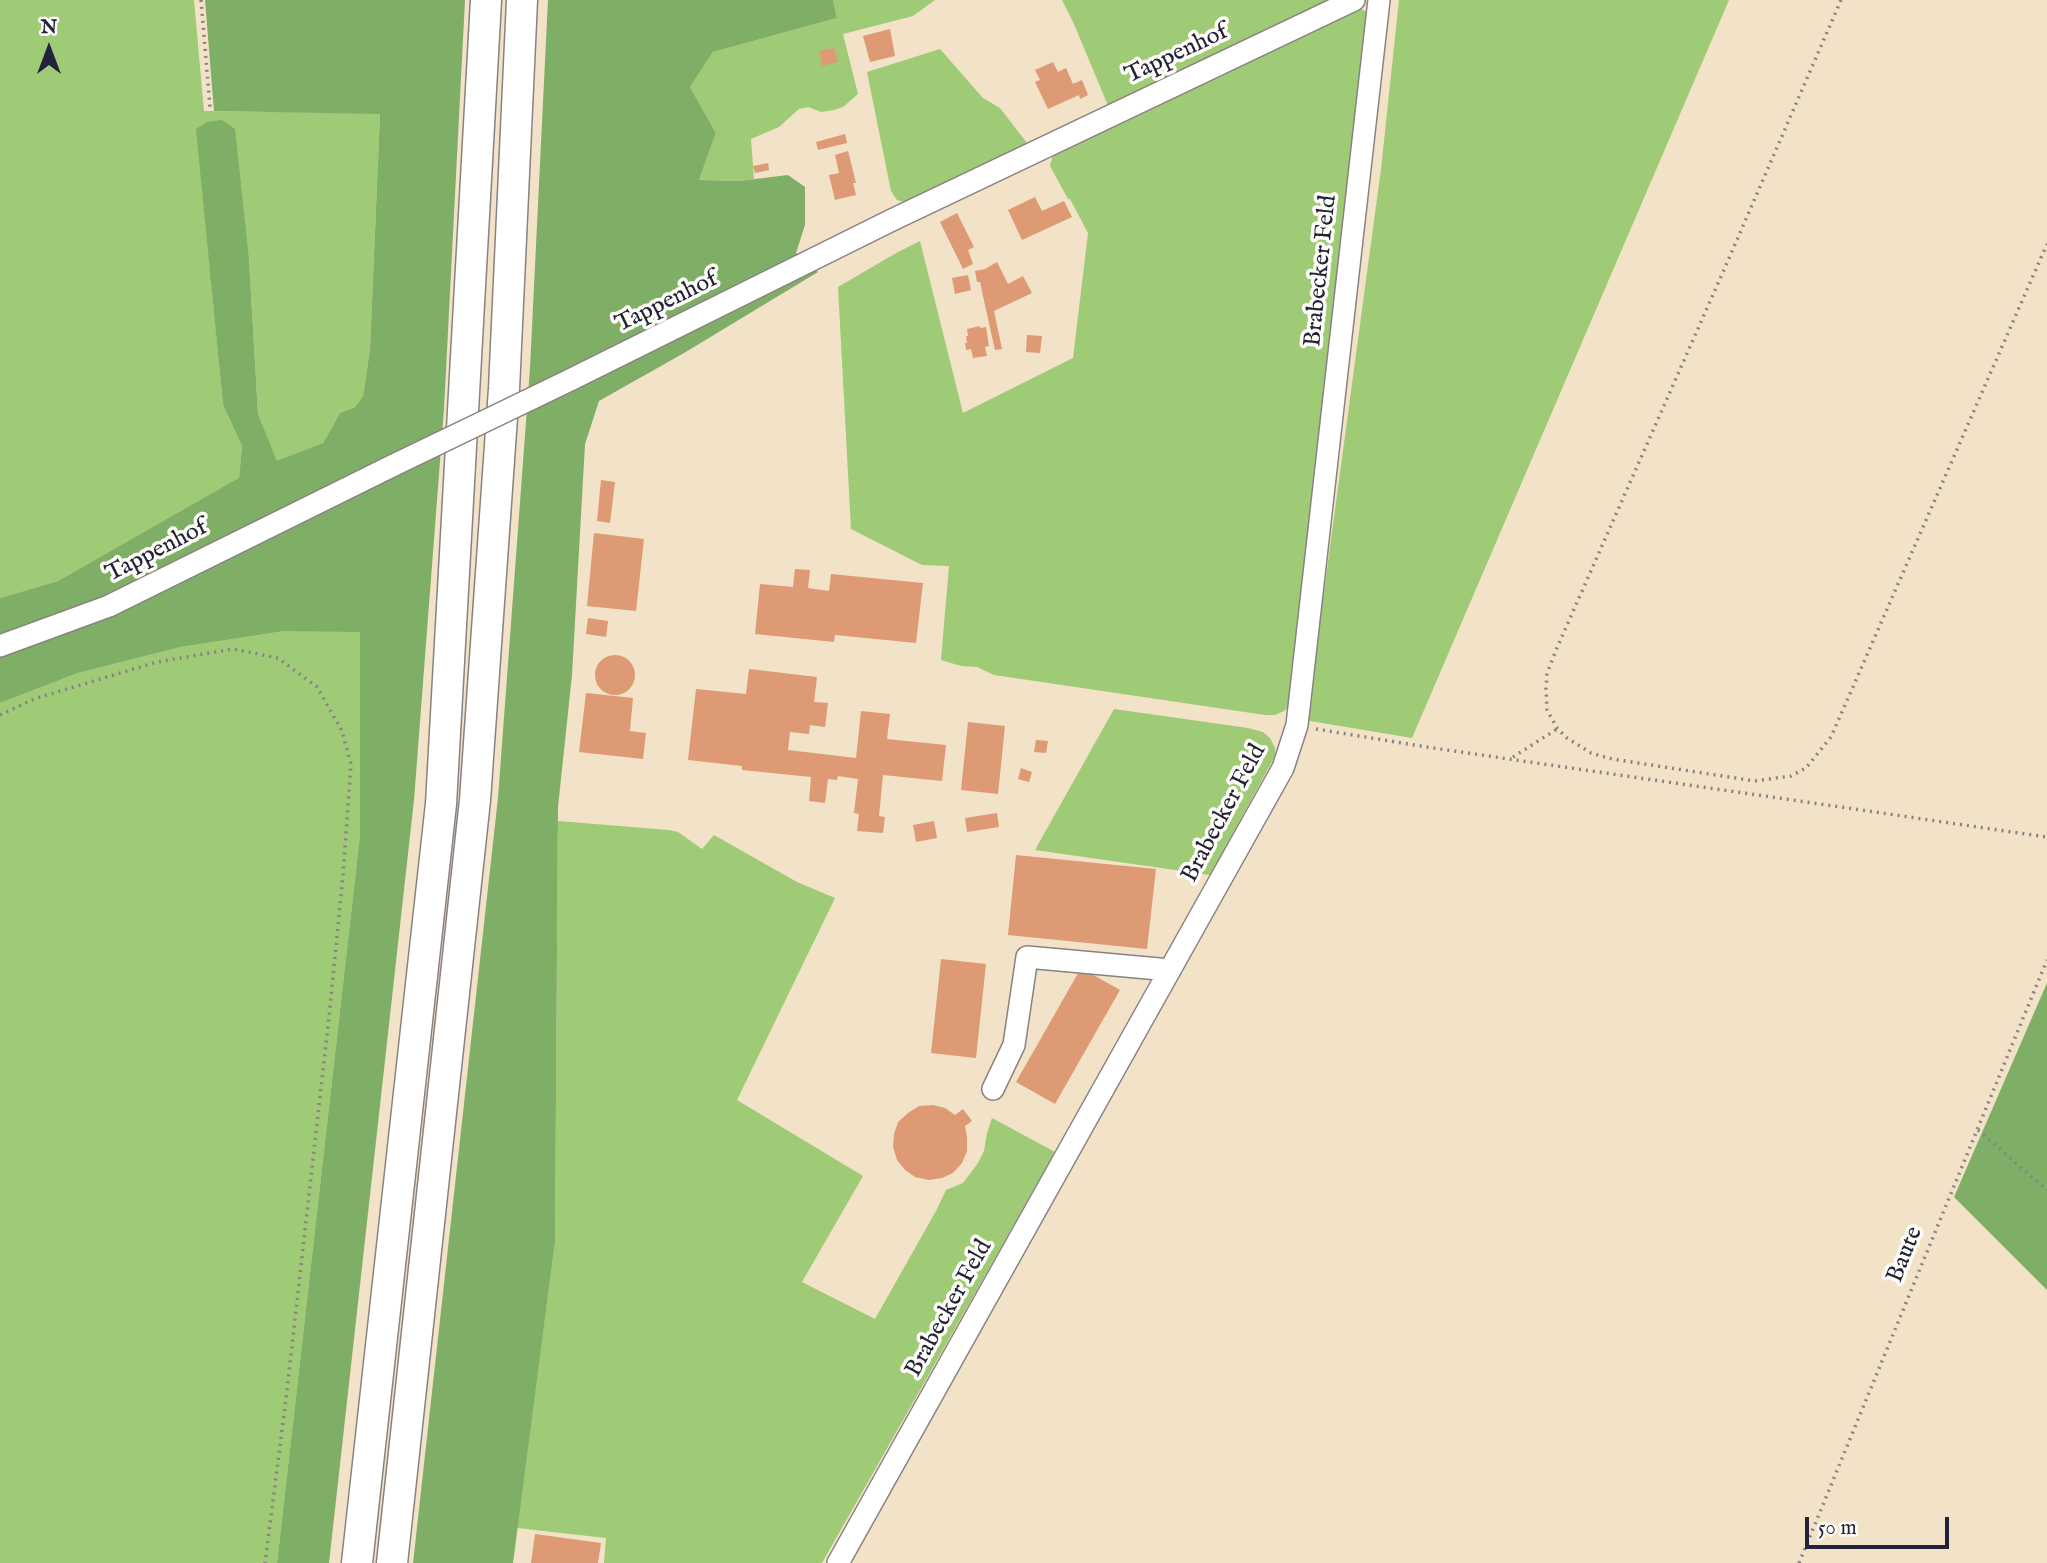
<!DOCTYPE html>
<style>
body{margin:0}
#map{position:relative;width:2047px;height:1563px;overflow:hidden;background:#f2e2c7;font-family:"IM FELL English",serif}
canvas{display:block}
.north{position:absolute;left:14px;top:14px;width:70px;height:70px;-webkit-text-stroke:5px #fdfcf7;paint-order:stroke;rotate:0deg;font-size:19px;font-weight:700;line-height:28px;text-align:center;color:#22223b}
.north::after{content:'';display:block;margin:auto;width:24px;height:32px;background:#22223b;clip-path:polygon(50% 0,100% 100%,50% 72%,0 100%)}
.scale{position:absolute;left:1805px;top:1517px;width:144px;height:32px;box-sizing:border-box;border:4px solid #22223b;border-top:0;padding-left:9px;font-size:21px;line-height:24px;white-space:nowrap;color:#22223b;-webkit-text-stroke:5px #fdfcf7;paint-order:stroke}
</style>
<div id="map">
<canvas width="2047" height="1563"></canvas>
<div class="north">N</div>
<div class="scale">50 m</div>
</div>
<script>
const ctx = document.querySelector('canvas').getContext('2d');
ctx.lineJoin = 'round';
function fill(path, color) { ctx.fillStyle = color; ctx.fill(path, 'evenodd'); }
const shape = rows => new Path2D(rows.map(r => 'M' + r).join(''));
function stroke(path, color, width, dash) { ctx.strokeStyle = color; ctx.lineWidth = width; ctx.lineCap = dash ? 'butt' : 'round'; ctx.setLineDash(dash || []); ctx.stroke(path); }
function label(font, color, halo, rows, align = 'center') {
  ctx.font = font + ' "IM FELL English",serif'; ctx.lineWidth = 7; ctx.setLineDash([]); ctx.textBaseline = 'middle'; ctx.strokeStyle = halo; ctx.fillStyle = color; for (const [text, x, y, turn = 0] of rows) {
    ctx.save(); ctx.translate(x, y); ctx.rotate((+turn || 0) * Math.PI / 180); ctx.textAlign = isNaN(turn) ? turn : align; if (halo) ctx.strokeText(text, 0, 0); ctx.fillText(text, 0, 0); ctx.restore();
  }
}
const green = shape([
 [0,0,194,0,204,111,380,113,370,349,363,396,355,407,340,413,323,443,277,462,258,414,249,260,197,130,223,405,242,446,239,479,58,581,0,598],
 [833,0,935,0,913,16,843,34,858,94,843,107,834,110,821,112,808,107,799,109,779,127,751,139,754,179,739,181,699,180,716,133,690,87,713,52,837,18],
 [1062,0,1338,0,1109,108,1074,24],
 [1399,0,1729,0,1412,738,1310,721,1308,718,1308,710,1381,169],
 [1357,7,1367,12,1290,705,1284,711,1275,715,1265,715,994,675,977,667,961,666,941,660,949,566,922,565,851,529,838,287,898,252,920,241,963,413,1073,358,1088,233,1070,199,1068,199,1050,166,1053,154],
 [940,49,983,98,1000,108,1030,147,910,204,897,200,891,191,867,72],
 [285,631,360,631,360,835,277,1563,0,1563,0,703,78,673,181,647],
 [1114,709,1248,728,1263,732,1270,738,1275,748,1275,756,1210,875,1035,850],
 [558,821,668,830,678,832,702,849,714,835,797,882,835,898,737,1100,863,1176,802,1282,875,1319,936,1211,946,1190,963,1183,978,1163,984,1151,987,1133,992,1118,1055,1152,822,1563,604,1563,606,1538,517,1528,555,1242]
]);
const forest = shape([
 [205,0,465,0,444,409,414,800,329,1563,277,1563,360,835,360,632,285,631,181,647,78,673,0,703,0,598,58,581,239,478,242,446,223,405,196,129,207,122,222,120,235,129,249,260,258,414,277,461,323,443,340,413,355,407,363,396,370,349,380,114,214,111],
 [548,0,833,0,837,18,713,52,690,87,716,133,699,180,739,181,788,175,805,187,805,225,796,253,818,272,684,353,599,401,585,444,572,675,558,807,555,1242,513,1563,413,1563,498,798,530,368],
 [2047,983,2047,1290,1954,1197]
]);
const building = shape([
 [890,29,895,56,870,62,863,36],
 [834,48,838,62,822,66,819,51],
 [1053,62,1058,72,1066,68,1073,84,1082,80,1088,95,1080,99,1079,95,1048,109,1035,82,1040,80,1035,70],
 [845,134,847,143,818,150,816,142],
 [848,151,856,183,853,183,856,195,835,200,829,175,839,173,835,155],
 [768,163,769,170,755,173,753,166],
 [1035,197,1042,211,1064,201,1072,217,1022,240,1008,210],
 [957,213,974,247,968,250,973,264,963,269,940,222],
 [997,262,1008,284,1023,276,1032,293,994,311,1002,349,995,350,983,296,980,282,977,282,975,271,985,269],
 [968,275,971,290,955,294,952,278],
 [980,326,980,328,986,327,989,346,985,347,987,356,973,358,971,349,966,350,965,343,967,343,966,336,968,336,967,329],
 [1027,335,1042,336,1040,353,1026,352],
 [601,480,615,482,610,523,597,521],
 [594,533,644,539,636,611,587,606],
 [795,569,810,570,808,588,829,591,831,574,923,583,916,643,835,635,834,642,755,634,760,584,793,587],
 [588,618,608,621,606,637,586,634],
 '595 675a20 20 0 1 1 40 0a20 20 0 1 1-40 0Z',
 [749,669,817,677,814,702,828,703,825,727,810,725,809,734,790,732,788,750,856,758,861,711,890,714,887,739,946,745,942,781,883,775,879,816,885,817,883,833,857,831,859,814,854,813,858,779,838,776,837,780,828,779,825,803,809,801,811,777,742,770,742,766,688,760,696,689,746,694],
 [586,693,633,698,630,731,646,733,643,759,579,752],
 [968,722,1005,726,998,794,961,790],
 [1036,740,1048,741,1046,753,1034,752],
 [1021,768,1032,772,1029,782,1018,779],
 [997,813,999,827,967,832,965,818],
 [934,821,937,838,916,842,913,825],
 [1016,855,1156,869,1147,949,1008,935],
 [941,959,986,964,976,1058,931,1053],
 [1081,968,1120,990,1055,1104,1016,1082],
 [933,1105,945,1108,955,1115,963,1109,972,1121,965,1126,967,1137,967,1151,962,1163,953,1173,942,1178,929,1180,915,1177,905,1170,897,1160,893,1147,894,1134,898,1122,908,1113,919,1106],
 [535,1534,601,1543,598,1563,531,1563]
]);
const path = shape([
 [201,0,210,107],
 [1841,0,1723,272,1556,650,1547,674,1546,689,1547,710,1557,728,1567,738,1591,753,1612,759,1755,781,1791,776,1806,768,1831,737,2047,244],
 [0,715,34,699,157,662,233,649,278,658,317,687,342,731,351,764,343,875,329,1017,286,1399,265,1563],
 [1316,729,1433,748,2047,837],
 [1513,757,1557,729],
 [1978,1130,2047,1190],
 [1799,1563,2047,960]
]);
const minor = shape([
 [570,380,892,220,1354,0],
 [0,646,109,606,394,465],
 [993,1089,1014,1045,1027,957,1170,970],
 [838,1563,1283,768,1297,725,1379,0]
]);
const highway = shape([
 [357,1563,441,804,486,0],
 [392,1563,475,800,504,389,522,0]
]);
const minorBridge = shape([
 [394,465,570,380]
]);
const streetNames = [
 ["Tappenhof",1177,55,-25],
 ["Brabecker Feld",1322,271,-84],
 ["Tappenhof",667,303,-26],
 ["Tappenhof",157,552,-27],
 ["Brabecker Feld",1225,814,-62],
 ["Baute",1906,1255,-68],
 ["Brabecker Feld",950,1309,-61]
];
fill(green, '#9fca76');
fill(forest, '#7fae67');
fill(building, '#dd9a75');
stroke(minor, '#8a8281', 24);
stroke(highway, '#8a8281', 33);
stroke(path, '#8a8281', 3.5, [2, 5]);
stroke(minor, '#fff', 21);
stroke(highway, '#fff', 30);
stroke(minorBridge, '#8a8281', 24, []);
stroke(minorBridge, '#fff', 21);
label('24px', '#22223b', '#fdfcf7', streetNames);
</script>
